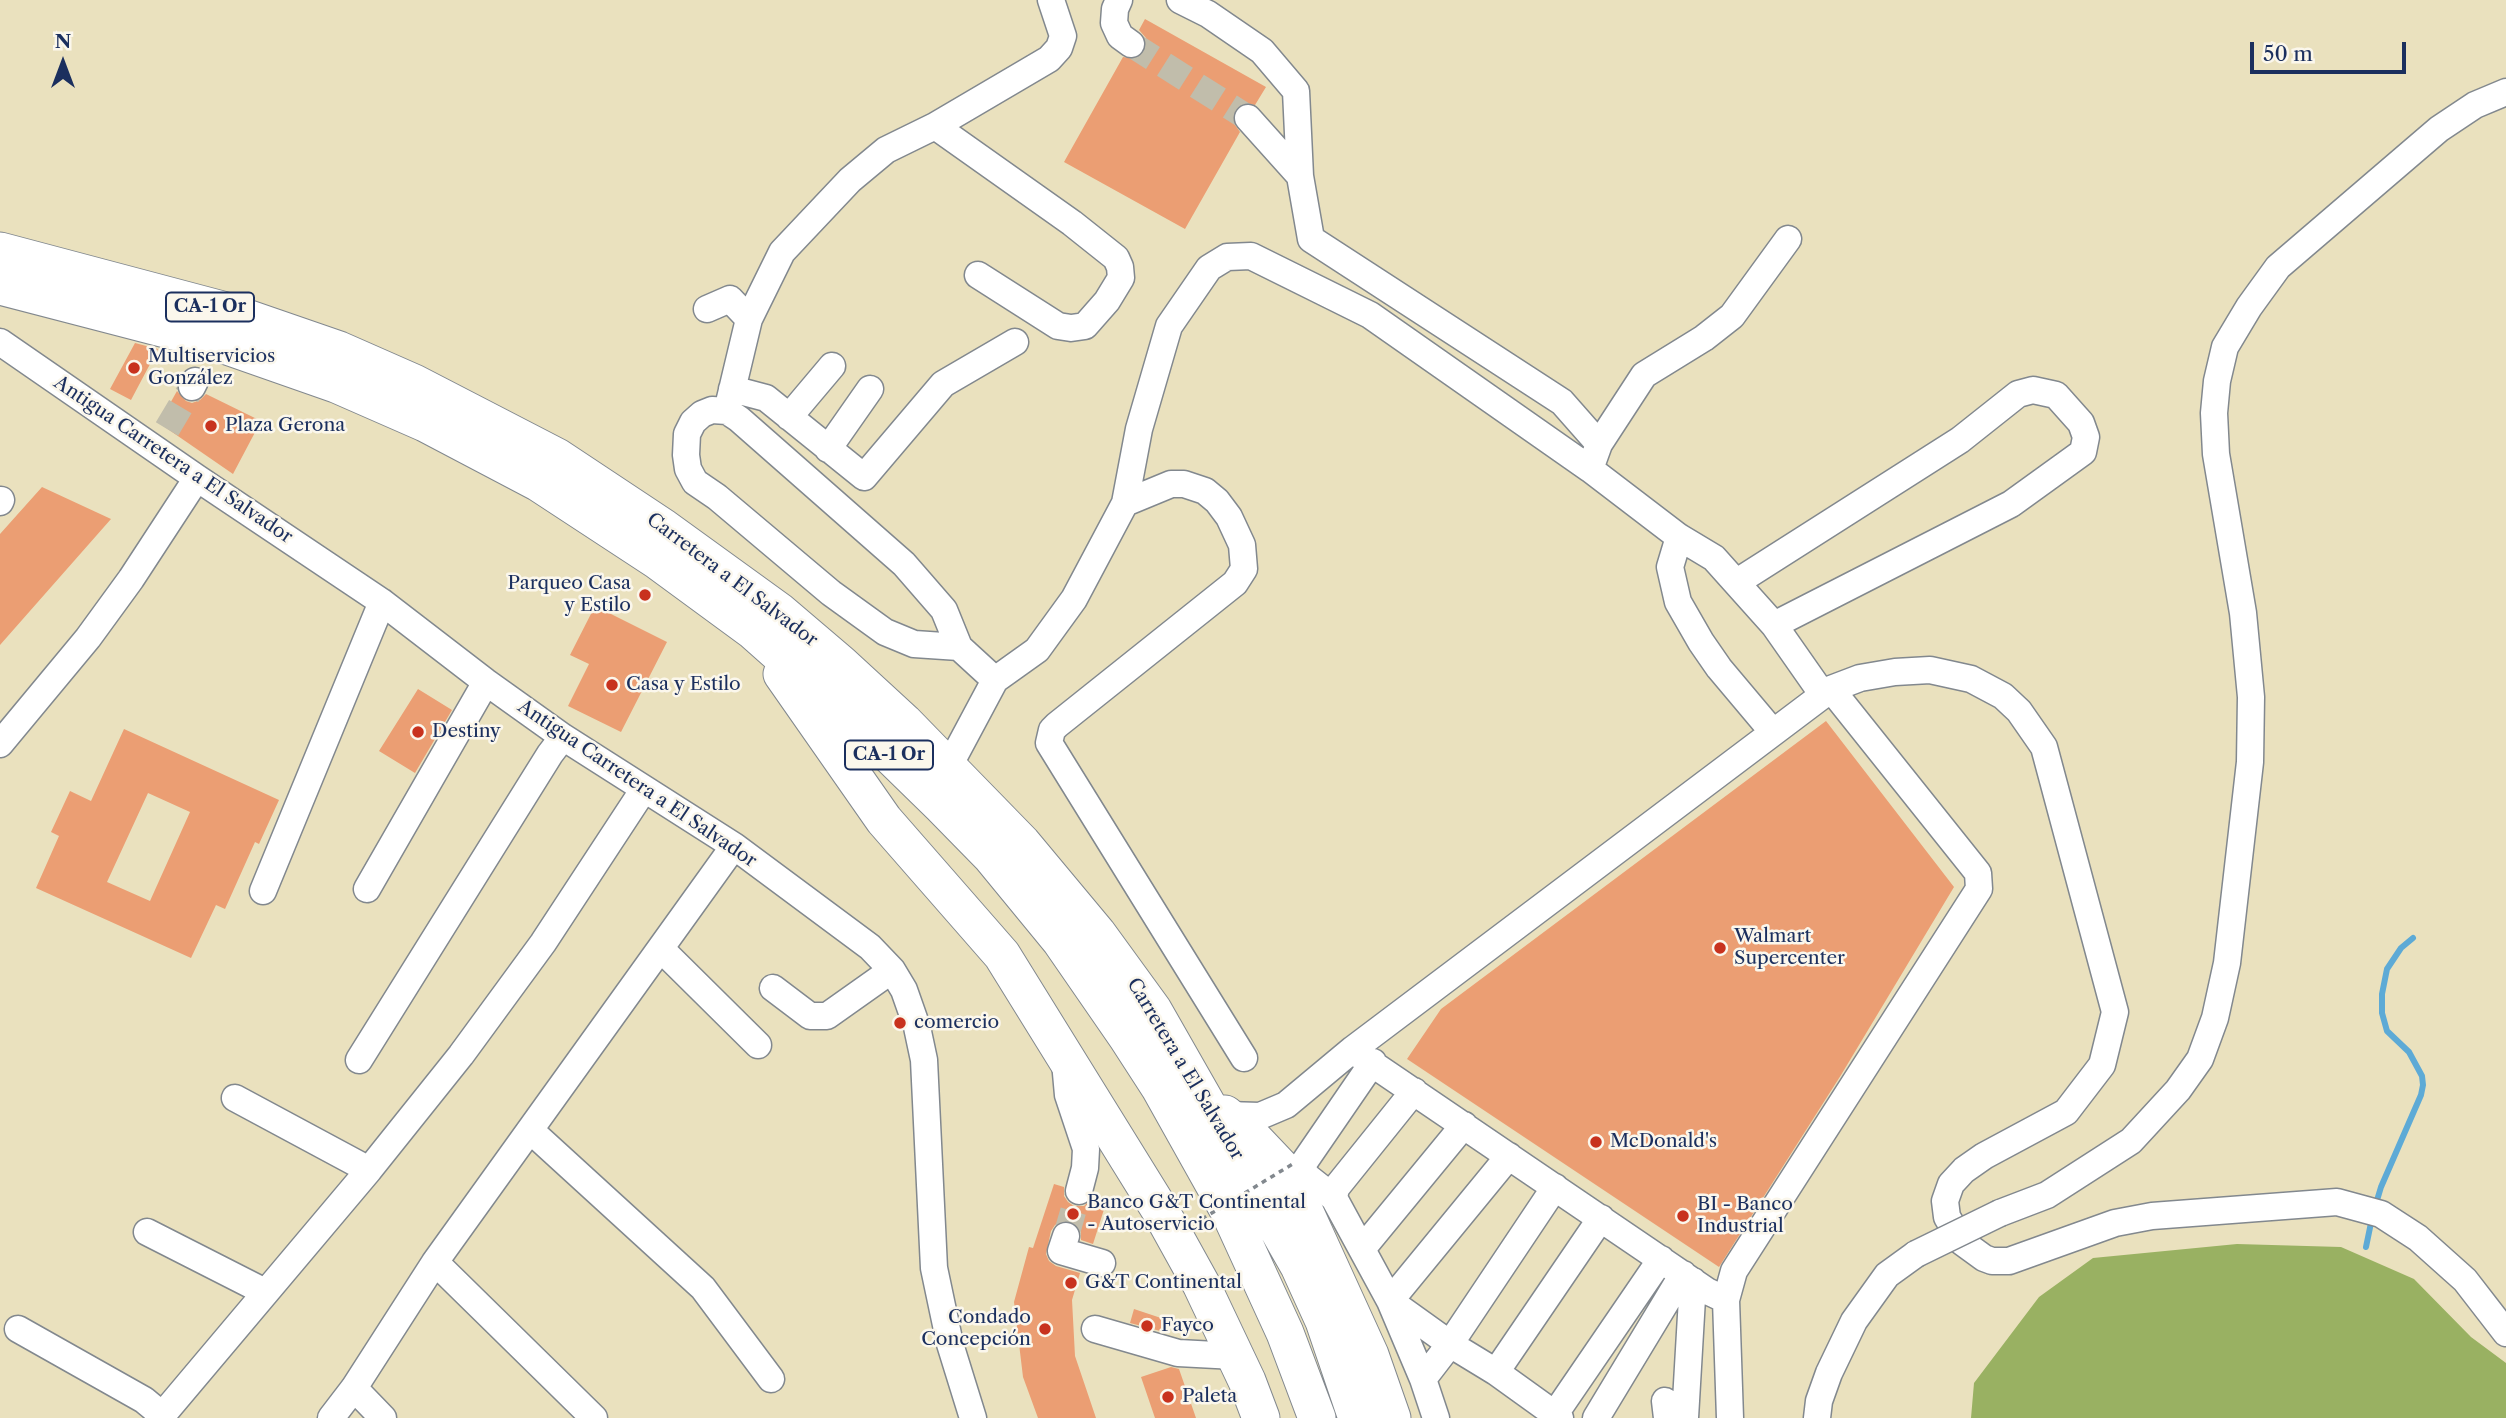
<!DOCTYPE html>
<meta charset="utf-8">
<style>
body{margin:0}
#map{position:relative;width:2506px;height:1418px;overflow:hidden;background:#eae1be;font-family:"Libre Caslon Text",serif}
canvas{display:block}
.north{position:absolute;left:28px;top:28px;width:70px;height:70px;-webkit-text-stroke:5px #fbf7ec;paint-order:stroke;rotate:0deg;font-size:19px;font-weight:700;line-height:28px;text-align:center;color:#1b2f5e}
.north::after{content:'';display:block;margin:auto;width:24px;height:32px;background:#1b2f5e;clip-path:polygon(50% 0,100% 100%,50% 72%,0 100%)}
.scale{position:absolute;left:2250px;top:42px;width:156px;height:32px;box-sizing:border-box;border:4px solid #1b2f5e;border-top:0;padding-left:9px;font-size:21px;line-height:24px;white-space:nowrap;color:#1b2f5e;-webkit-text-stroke:5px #fbf7ec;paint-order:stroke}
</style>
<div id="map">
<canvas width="2506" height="1418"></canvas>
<div class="north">N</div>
<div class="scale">50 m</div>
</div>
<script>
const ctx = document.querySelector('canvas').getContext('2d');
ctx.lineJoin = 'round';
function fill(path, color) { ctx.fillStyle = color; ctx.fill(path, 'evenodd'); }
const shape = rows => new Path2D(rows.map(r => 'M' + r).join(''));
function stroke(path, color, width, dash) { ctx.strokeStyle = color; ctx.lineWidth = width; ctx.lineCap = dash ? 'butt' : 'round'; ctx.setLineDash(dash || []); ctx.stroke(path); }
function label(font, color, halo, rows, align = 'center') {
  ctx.font = font + ' "Libre Caslon Text",serif'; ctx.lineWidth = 5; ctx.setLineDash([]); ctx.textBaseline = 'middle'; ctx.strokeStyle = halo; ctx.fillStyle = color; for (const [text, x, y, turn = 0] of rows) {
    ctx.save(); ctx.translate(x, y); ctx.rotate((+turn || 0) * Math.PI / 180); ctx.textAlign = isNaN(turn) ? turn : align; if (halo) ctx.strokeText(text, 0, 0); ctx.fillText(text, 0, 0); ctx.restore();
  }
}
const forest = shape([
 [2237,1244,2341,1247,2414,1279,2471,1337,2506,1363,2506,1418,1971,1418,1974,1383,2039,1297,2093,1258]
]);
const stream = shape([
 [2375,1207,2381,1187,2421,1095,2423,1085,2422,1076,2409,1052,2387,1031,2382,1013,2382,994,2387,969,2401,948,2413,938],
 [2366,1247,2372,1218]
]);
const building = shape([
 [1145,19,1266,87,1255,105,1244,103,1237,107,1233,112,1233,122,1240,132,1185,229,1064,162,1123,57,1137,59,1144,53,1147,45,1146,38,1139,30],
 [135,343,158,349,131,400,110,389],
 [177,391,186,401,192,403,200,400,206,394,261,421,233,474,159,423],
 [42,487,111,519,0,645,0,534],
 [595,606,667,642,621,732,568,706,589,664,570,655],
 [418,689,452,710,415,773,379,751],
 [1826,721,1954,887,1841,1075,1719,1267,1407,1059,1441,1009],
 [124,729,279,800,259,844,255,842,225,909,216,905,191,958,36,888,59,836,51,832,70,791,91,801],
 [148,793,190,812,150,901,107,882],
 [1054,1184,1064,1187,1064,1196,1068,1202,1074,1206,1084,1206,1094,1196,1107,1200,1093,1244,1081,1240,1081,1232,1077,1225,1070,1221,1062,1221,1055,1225,1051,1231,1046,1254,1049,1261,1056,1266,1080,1273,1072,1300,1075,1356,1096,1418,1038,1418,1023,1377,1014,1302,1029,1247,1033,1248],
 [1134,1309,1167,1320,1164,1332,1130,1323],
 [1171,1367,1179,1369,1196,1418,1155,1418,1141,1377]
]);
const minorTunnel = shape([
 [1131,44,1248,118],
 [167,429,192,387],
 [1066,1236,1079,1191]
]);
const minor = shape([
 [1119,0,1115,9,1114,23,1120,36,1131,44],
 [1180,0,1208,14,1262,51,1296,91,1300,176],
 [1248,118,1300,176,1311,239,1562,402,1599,444,1590,469],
 [935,126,1072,223,1116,258,1120,267,1121,278,1107,301,1085,326,1071,328,1058,326,978,275],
 [707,309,730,299,749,319],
 [0,342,197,478,382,602,486,682,563,737,734,846,870,947,892,970,904,990,917,1027,924,1060,934,1268,950,1344,973,1418],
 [192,387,195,381],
 [732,389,766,398,864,477,943,384,1015,342],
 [727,411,712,410,702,414,693,422,687,434,686,455,688,469,695,482,717,497,831,593,885,632,914,644,959,647],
 [789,417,832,366],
 [1599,444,1644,375,1704,338,1732,316,1788,239],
 [828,449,870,389],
 [0,502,1,500],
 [1125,503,1171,484,1184,484,1205,491,1217,501,1229,517,1242,545,1244,569,1235,583,1057,725,1052,730,1049,743,1244,1058],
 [1679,537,1670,567,1678,602,1701,642,1719,668,1772,731],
 [1737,582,1960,440,2018,394,2033,390,2056,395,2081,423,2086,437,2083,452,2011,504,1774,625],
 [995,680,1037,650,1074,599,1125,503,1139,429,1169,326,1209,268,1227,257,1251,256,1370,315,1590,469,1679,537,1714,558,1774,625,1823,695],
 [0,744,88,638,131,579,197,478],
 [948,768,995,680,959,647,944,610,904,564,739,419,727,411,749,319,782,252,850,180,886,150,935,126,1049,59,1059,48,1063,36,1051,0],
 [367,889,486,682],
 [263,891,382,602],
 [661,949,758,1045],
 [773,988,810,1016,827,1016,892,970],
 [1352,1050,1707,1291,1726,1300],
 [359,1060,550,754,563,737],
 [1065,1062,1068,1095,1086,1149,1085,1168,1079,1191],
 [1414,1091,1336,1188,1334,1198,1390,1301,1423,1379,1436,1418],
 [235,1098,369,1170],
 [1227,1115,1260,1116,1286,1105,1352,1050,1831,689,1860,678,1895,672,1930,670,1971,679,2003,696,2019,711,2044,747,2115,1012,2102,1065,2066,1112,1984,1156,1964,1170,1951,1184,1945,1201,1947,1217,1962,1242,1984,1258,1992,1261,2009,1261,2115,1223,2152,1216,2337,1202,2381,1214,2418,1238,2465,1280,2506,1333],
 [530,1130,703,1288,771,1379],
 [1509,1156,1390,1301,1450,1344,1496,1372,1560,1418],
 [1334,1198,1305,1175,1303,1164,1373,1062],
 [2000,1213,2047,1195,2131,1141,2178,1090,2200,1059,2215,1018,2227,963,2250,762,2251,697,2243,613,2216,454,2214,413,2217,381,2225,347,2249,307,2278,267,2439,129,2475,105,2506,92],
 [147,1232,265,1292],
 [1066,1236,1061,1251,1102,1263],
 [1362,1249,1464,1125],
 [435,1262,594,1418],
 [18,1329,144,1400,162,1415],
 [1095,1329,1178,1353,1235,1356],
 [1496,1372,1601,1218],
 [1423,1379,1450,1344,1555,1187],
 [354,1388,383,1418],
 [1665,1401,1667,1418],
 [1555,1414,1661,1259],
 [160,1418,369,1170,461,1055,543,943,644,789],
 [331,1418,354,1388,435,1262,734,846],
 [1596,1418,1683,1274],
 [1685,1418,1693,1281],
 [1730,1418,1726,1300,1734,1271,1979,889,1978,873,1831,689],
 [1817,1418,1819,1401,1829,1373,1854,1321,1887,1275,1916,1254]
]);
const highway = shape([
 [0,251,226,311,339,350,414,383,557,457,664,528,780,612,841,664,904,722,1022,843,1097,933,1153,1010,1299,1266,1324,1321,1357,1418],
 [0,286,216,342,336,384,425,423,539,483,658,561,752,630,860,726,942,806,991,856,1060,940,1127,1037,1160,1088,1230,1213,1285,1333,1317,1418],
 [782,674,884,820,1002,955,1160,1210,1201,1284,1247,1381,1261,1418],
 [1225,1114,1250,1135,1288,1175,1370,1355,1392,1418]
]);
const pathBridge = shape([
 [1202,1219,1296,1162]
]);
const minorBridge = shape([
 [1916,1254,2000,1213]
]);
const markers = [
 [134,368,7,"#c8321e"],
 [211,426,7,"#c8321e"],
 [645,595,7,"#c8321e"],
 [612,685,7,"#c8321e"],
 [418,732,7,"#c8321e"],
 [1720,948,7,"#c8321e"],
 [900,1023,7,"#c8321e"],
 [1596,1142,7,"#c8321e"],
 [1073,1214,7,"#c8321e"],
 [1683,1216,7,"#c8321e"],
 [1071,1283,7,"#c8321e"],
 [1147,1326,7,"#c8321e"],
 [1045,1329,7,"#c8321e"],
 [1168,1397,7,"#c8321e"]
];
const shields = [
 [210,307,88],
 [889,755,88]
];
const shieldNames = [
 ["CA-1 Or",210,307],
 ["CA-1 Or",889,755]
];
const poiNames = [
 ["Multiservicios",148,357],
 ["González",148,379],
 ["Plaza Gerona",225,426],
 ["Parqueo Casa",631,584,"right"],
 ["y Estilo",631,606,"right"],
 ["Casa y Estilo",626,685],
 ["Destiny",432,732],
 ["Walmart",1734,937],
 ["Supercenter",1734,959],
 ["comercio",914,1023],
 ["McDonald's",1610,1142],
 ["Banco G&T Continental",1087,1203],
 ["- Autoservicio",1087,1225],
 ["BI - Banco",1697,1205],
 ["Industrial",1697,1227],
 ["G&T Continental",1085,1283],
 ["Condado",1031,1318,"right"],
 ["Concepción",1031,1340,"right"],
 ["Fayco",1161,1326],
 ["Paleta",1182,1397]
];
const streetNames = [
 ["Antigua Carretera a El Salvador",173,460,34],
 ["Carretera a El Salvador",732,580,37],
 ["Antigua Carretera a El Salvador",637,784,34],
 ["Carretera a El Salvador",1185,1069,59]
];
fill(forest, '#99b162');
stroke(stream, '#5daad6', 6);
fill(building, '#eb9e73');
stroke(minorTunnel, '#c1bdab', 26, [26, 13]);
stroke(minor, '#82888e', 29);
stroke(highway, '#82888e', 39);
stroke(minor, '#fff', 26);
stroke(highway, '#fff', 37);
stroke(minorBridge, '#82888e', 29, []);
stroke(pathBridge, '#82888e', 3.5, [5, 5]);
stroke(minorBridge, '#fff', 26);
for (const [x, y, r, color] of markers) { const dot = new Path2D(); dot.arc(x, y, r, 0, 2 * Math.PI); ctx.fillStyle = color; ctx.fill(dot); stroke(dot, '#fbf7ec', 2.5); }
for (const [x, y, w] of shields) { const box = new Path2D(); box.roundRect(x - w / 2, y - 14.5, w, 29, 5); ctx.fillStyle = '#fbf7ec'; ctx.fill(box); stroke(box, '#1b2f5e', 2); }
label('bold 18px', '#1b2f5e', null, shieldNames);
label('19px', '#1b2f5e', '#fbf7ec', poiNames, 'left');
label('19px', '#1b2f5e', '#fbf7ec', streetNames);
</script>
